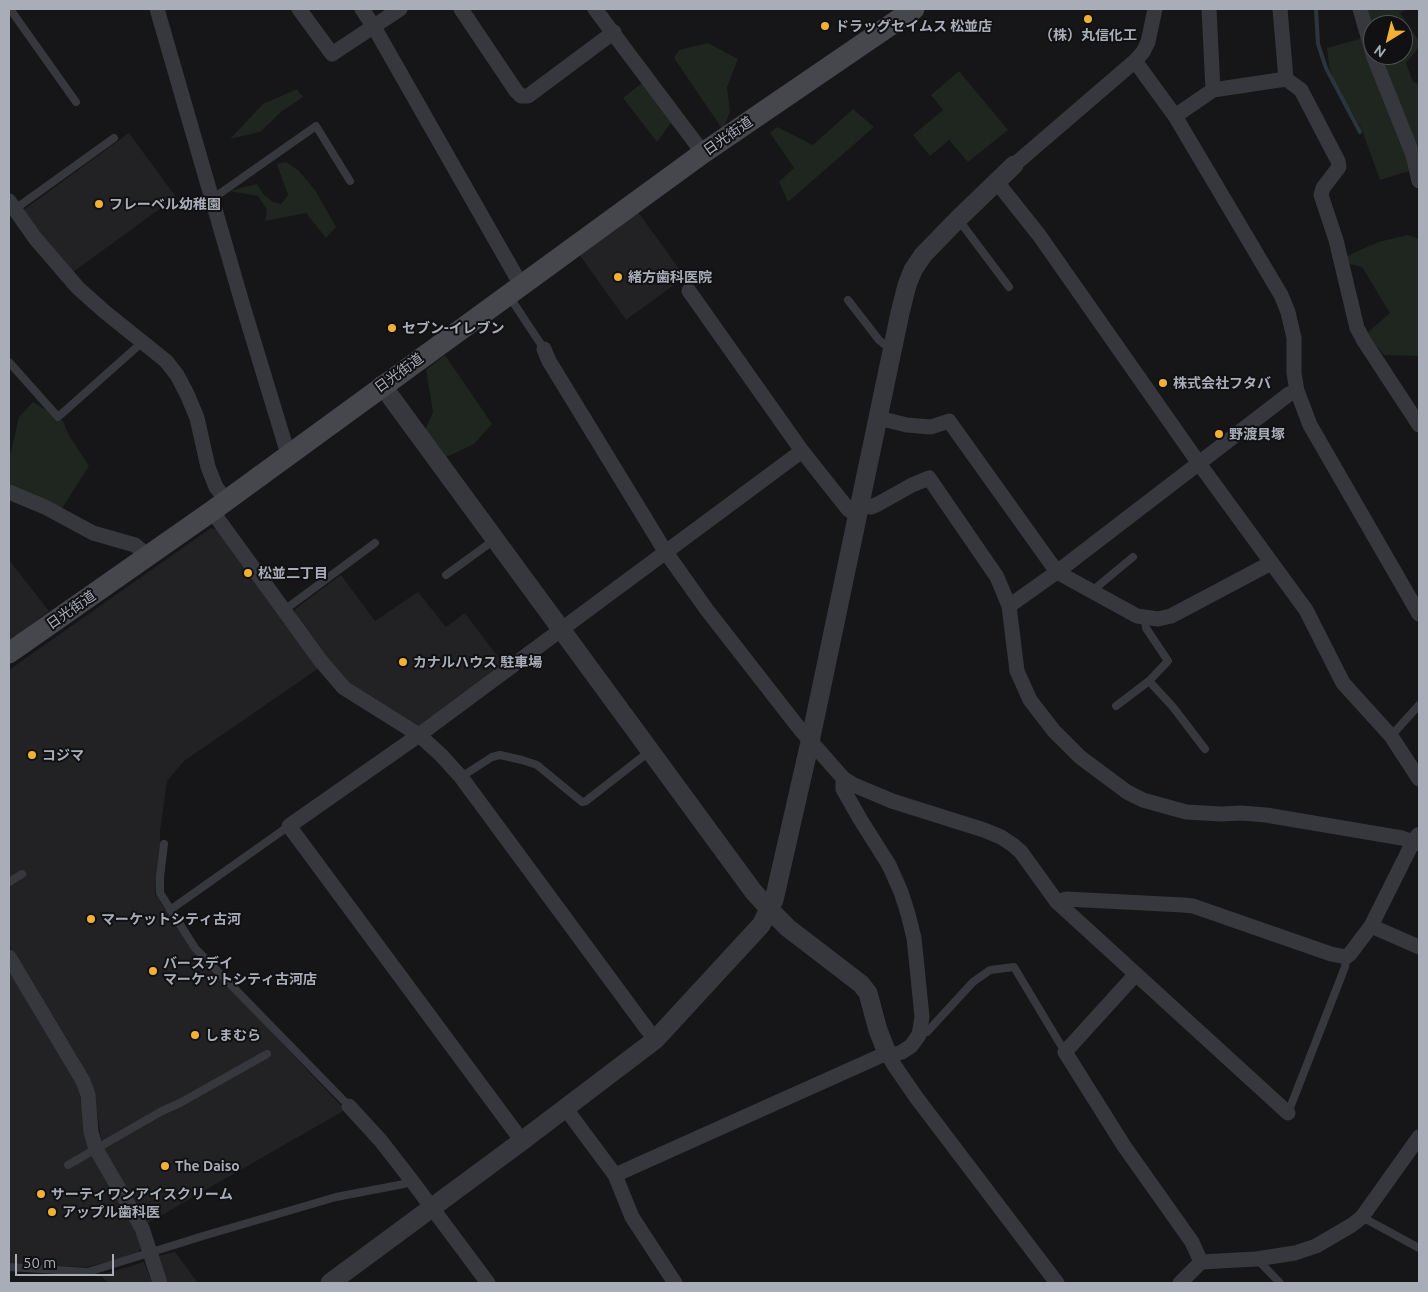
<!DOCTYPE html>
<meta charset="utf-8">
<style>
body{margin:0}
#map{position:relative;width:1428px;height:1292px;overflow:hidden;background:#161618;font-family:Ubuntu,sans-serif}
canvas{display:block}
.frame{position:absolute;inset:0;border:10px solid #a8adb8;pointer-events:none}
.north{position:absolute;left:1363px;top:15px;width:50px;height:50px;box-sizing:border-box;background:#111113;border:1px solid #4d4f55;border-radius:50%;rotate:216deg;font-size:14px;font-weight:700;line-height:20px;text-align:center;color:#a8adb8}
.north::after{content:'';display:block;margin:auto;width:18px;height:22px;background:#f2b134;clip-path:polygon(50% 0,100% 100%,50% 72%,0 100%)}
.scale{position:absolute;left:15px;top:1254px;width:99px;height:22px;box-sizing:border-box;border:2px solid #a8adb8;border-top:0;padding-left:6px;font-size:15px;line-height:18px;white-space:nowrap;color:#a8adb8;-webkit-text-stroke:4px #111113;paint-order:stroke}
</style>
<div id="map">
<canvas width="1428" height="1292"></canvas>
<div class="frame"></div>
<div class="north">N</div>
<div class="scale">50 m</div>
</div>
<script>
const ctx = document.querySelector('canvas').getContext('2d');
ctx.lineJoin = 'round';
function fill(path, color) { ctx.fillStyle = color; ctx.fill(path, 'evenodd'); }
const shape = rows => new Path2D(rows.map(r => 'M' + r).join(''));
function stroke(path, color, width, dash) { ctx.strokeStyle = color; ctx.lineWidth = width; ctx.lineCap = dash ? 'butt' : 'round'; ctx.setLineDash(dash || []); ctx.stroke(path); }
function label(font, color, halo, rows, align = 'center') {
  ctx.font = font + ' Ubuntu,"Noto Sans JP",sans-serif'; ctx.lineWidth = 4; ctx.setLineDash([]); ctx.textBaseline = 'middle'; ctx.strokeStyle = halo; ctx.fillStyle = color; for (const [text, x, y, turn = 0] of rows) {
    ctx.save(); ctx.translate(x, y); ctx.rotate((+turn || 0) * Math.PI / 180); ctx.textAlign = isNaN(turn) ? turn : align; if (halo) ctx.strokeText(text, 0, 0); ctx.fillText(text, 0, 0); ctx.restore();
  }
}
const built = shape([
 [129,133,176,197,69,275,22,211],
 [638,212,685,277,626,320,579,254],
 [211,528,220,531,319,668,184,761,167,781,160,831,160,846,155,894,191,947,345,1110,148,1223,102,1145,97,1112,89,1082,9,945,9,670],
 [9,560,49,611,9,642],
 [341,575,375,621,418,592,446,627,465,613,504,665,418,727,352,689,294,619,295,609],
 [9,969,79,1088,81,1102,132,1221,141,1248,137,1254,87,1267,9,1264],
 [175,1252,198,1283,166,1283,158,1256],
 [144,1262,152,1283,107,1283,101,1275]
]);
const green = shape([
 [1364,9,1408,9,1400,13,1419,41,1419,47,1406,63,1413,82,1419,84,1419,155,1377,55,1403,55,1403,25,1373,25,1373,43],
 [1363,38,1410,158,1409,171,1380,180,1362,130,1335,82,1329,66,1327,48],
 [708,43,738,59,727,87,730,112,723,130,674,58,679,50],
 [959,71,1008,130,968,162,949,140,930,156,913,135,943,110,931,95],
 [652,75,678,113,657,142,623,98],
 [297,89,303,97,281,112,260,132,230,139,263,104],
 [853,109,874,127,788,202,779,182,794,168,770,133,777,127,813,145],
 [286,162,299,171,315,190,336,227,326,238,306,213,265,221,267,210,258,196,229,191,257,184,263,194,273,202,281,204,288,195,277,164],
 [1408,235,1419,239,1419,356,1384,355,1366,334,1390,313,1362,267,1336,261,1378,242],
 [445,355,492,424,474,444,442,459,425,430,433,412,426,370],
 [33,402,63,421,69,436,89,466,61,510,9,486,9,452,11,452,19,417]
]);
const stream = shape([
 [1316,9,1318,44,1326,68,1360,132]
]);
const service = shape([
 [10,9,76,102],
 [212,199,316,126,350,181],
 [15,209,114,138],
 [958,219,1009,287],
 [509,296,544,349],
 [848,300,879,340,885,345,892,347],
 [9,362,58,417,138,346,141,340],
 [446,575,494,540],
 [1092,591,1133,557],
 [283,611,375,543],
 [1145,618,1146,628,1168,661,1149,681],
 [1116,706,1149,681,1173,707,1205,749],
 [1391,736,1419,705],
 [461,777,492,757,500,755,522,760,537,765,582,802,586,801,650,751],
 [164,844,160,877,160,893,195,948,349,1106],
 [9,882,22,874],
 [170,910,289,826],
 [927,1032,973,982,990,970,1014,967,1065,1052],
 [1288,1113,1345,967,1346,957],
 [68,1165,162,1111,180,1103,267,1054],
 [1362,1217,1419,1248],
 [1257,1259,1280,1283],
 [9,1267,88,1272,203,1236,336,1197,404,1184,412,1181]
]);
const minor = shape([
 [157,9,243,306,288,454],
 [299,9,332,54,400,9],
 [362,9,374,27,521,285],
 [461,9,516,91,521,96,528,96,614,32],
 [595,9,703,153],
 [1209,9,1213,90],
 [1280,9,1286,79],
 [1360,9,1373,54],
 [1373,55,1413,155,1419,181],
 [1135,61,1175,116,1281,295,1288,312,1294,338,1294,373,1297,391,1310,425,1419,614],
 [1175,116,1213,90,1286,79,1301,90,1338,161,1339,167,1323,188,1321,195,1336,240,1357,328,1364,341,1419,425],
 [1014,165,1135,61,1143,52,1148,42,1155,9],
 [996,181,1039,235,1198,462,1306,610,1343,683,1391,736,1419,779],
 [9,201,35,238,78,288,105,312,166,361,177,375,187,394,197,418,208,467,216,487,226,500],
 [689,291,802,451,848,509,857,516],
 [544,349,549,361,665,551,707,610,799,728,843,778,854,785,892,801,984,830,1001,837,1013,845,1021,852,1057,902,1288,1113],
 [878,418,907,425,931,427,949,421,1057,572,1137,616,1158,619,1171,616,1271,563],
 [9,492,45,507,93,533,135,545,148,556],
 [860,505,871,507,878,504,912,485,929,478,997,577,1009,606,1017,671,1030,700,1054,731,1080,757,1127,792,1143,800,1186,812,1221,814,1241,813,1266,815,1402,838,1419,844],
 [212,511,320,660,344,688,419,735,802,451],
 [1009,606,1057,572,1289,394,1297,391],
 [1057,902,1066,899,1183,905,1193,906,1331,954,1346,957,1350,954,1371,926,1413,842,1418,835],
 [1371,926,1419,947],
 [9,957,83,1081,88,1095,91,1132,96,1149,142,1228,160,1283],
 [1136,974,1065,1052,1124,1146,1192,1242,1201,1262],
 [887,1053,894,1065,916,1097,1057,1283],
 [349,1106,381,1141,412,1181,488,1283],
 [566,1109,615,1175,632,1217,675,1283],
 [522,1141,289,826,419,735,441,755,461,777,655,1040],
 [615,1175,887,1053,896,1054,902,1052,911,1046,919,1035,922,1017,918,977,914,938,908,914,901,892,889,865,860,819,843,789,843,778],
 [1180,1283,1201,1262,1256,1259,1295,1253,1316,1246,1352,1225,1362,1217,1419,1137]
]);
const tertiary = shape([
 [382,385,753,891,770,910,788,928,861,984,868,993,878,1030,887,1053],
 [330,1283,522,1141,655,1040,761,925,774,900,810,742,900,313,907,285,913,270,923,255,958,219,1014,165]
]);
const secondary = shape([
 [9,653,212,511,703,153,914,9]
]);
const markers = [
 [1088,19,5,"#f2b134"],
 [825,26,5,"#f2b134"],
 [99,204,5,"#f2b134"],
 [618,277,5,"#f2b134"],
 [392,328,5,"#f2b134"],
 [1163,383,5,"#f2b134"],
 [1219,434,5,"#f2b134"],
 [248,573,5,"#f2b134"],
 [403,662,5,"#f2b134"],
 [32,755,5,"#f2b134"],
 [91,919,5,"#f2b134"],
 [153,971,5,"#f2b134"],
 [195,1035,5,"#f2b134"],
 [165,1166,5,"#f2b134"],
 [41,1194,5,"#f2b134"],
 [52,1212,5,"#f2b134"]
];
const poiNames = [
 ["ドラッグセイムス 松並店",835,26],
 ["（株）丸信化工",1088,35,"center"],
 ["フレーベル幼稚園",109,204],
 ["緒方歯科医院",628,277],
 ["セブン-イレブン",402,328],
 ["株式会社フタバ",1173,383],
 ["野渡貝塚",1229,434],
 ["松並二丁目",258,573],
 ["カナルハウス 駐車場",413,662],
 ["コジマ",42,755],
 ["マーケットシティ古河",101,919],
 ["バースデイ",163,963],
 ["マーケットシティ古河店",163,979],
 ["しまむら",205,1035],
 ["The Daiso",175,1166],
 ["サーティワンアイスクリーム",51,1194],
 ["アップル歯科医",62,1212]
];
const streetNames = [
 ["日光街道",728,136,-35],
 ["日光街道",399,373,-36],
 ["日光街道",71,610,-35]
];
fill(built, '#222225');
fill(green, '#1e261f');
stroke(stream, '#2c353c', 4);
stroke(service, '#37383d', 8);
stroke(minor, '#37383d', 15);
stroke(tertiary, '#37383d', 19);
stroke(secondary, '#45474d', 21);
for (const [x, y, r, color] of markers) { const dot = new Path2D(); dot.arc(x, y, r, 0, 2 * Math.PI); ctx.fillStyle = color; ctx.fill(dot); stroke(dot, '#111113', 2); }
label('bold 14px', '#a8adb8', '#111113', poiNames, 'left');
label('14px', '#a8adb8', '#111113', streetNames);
</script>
